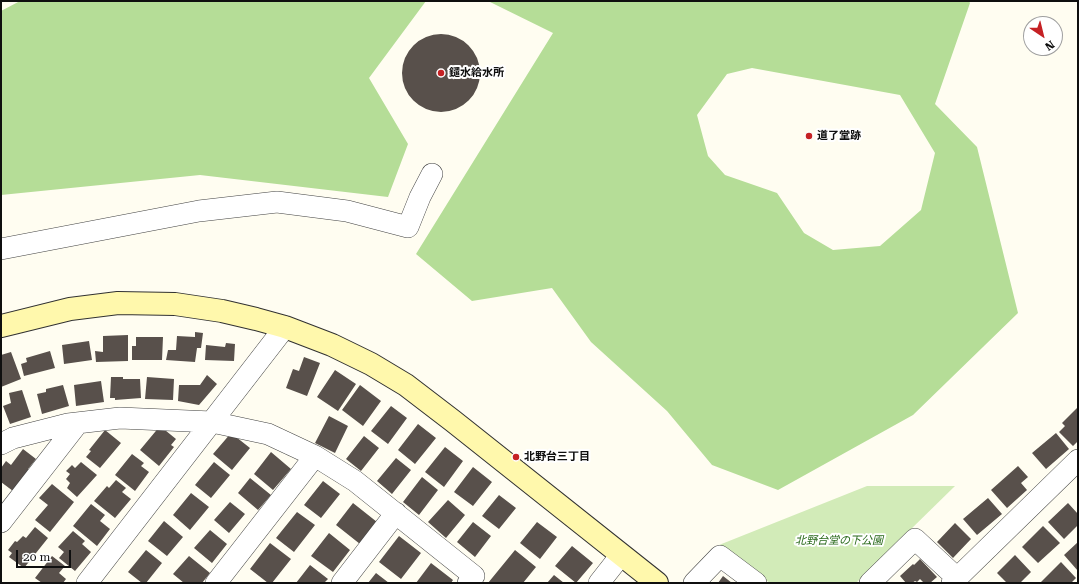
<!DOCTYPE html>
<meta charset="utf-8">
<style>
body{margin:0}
#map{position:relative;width:1079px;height:584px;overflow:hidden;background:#fffdf1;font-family:"Roboto Serif",serif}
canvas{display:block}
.frame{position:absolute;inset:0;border:2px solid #0f0f0f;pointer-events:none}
.north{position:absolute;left:1023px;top:16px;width:40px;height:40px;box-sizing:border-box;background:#fff;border:1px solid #9f9f9f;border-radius:50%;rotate:145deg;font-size:11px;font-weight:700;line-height:16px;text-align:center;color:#0f0f0f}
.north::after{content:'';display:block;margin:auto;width:14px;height:18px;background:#c52124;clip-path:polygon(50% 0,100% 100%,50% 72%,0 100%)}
.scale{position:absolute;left:16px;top:550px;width:55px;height:18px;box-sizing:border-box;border:2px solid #0f0f0f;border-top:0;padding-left:5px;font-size:12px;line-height:14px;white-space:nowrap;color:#0f0f0f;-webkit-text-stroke:3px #fff;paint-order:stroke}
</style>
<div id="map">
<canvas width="1079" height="584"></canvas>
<div class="frame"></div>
<div class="north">N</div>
<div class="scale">20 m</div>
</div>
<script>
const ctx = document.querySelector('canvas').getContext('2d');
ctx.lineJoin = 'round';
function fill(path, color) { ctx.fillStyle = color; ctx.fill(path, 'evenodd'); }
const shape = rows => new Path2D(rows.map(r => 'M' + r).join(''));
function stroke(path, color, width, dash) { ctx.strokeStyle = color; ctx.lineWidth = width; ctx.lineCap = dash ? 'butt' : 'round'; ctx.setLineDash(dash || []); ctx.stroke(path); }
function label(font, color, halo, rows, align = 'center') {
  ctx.font = font + ' "Roboto Serif","Noto Sans JP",serif'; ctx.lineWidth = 4; ctx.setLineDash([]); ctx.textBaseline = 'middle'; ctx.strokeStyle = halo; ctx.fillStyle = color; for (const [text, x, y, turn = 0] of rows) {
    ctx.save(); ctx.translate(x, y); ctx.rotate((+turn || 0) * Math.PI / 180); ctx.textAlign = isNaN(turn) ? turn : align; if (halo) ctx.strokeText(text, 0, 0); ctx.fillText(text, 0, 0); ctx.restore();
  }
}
const green = shape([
 [867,486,955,486,856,583,770,583,719,545]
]);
const forest = shape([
 [20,1,426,1,369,78,408,144,388,197,200,175,1,195,1,11],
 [488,1,969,1,970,3,935,104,977,147,1018,313,913,415,778,490,712,465,667,411,591,342,552,288,472,301,416,254,553,33],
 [752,68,900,95,935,153,921,210,880,246,833,250,804,233,777,193,725,175,708,156,697,115,727,74]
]);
const building = shape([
 '402 73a39 39 0 1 1 78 0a39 39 0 1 1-78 0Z',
 [195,332,203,333,201,348,197,348,195,362,166,360,168,350,176,350,177,336,195,337],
 [128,335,128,361,96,362,95,351,103,352,103,336],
 [136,337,163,337,162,360,132,360,132,346,136,346],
 [89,341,92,360,64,364,62,345],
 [226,343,235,344,234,361,205,360,206,345,225,347],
 [50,351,55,368,24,376,21,364,27,362,26,358],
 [11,352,21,379,1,387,1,355],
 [304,357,320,363,307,396,286,388,293,369,299,371],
 [335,370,356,384,338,411,317,397],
 [207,375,217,384,199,405,178,401,179,385,200,385],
 [111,377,123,377,123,379,140,379,141,398,115,400,115,398,110,398],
 [147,377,174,379,173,400,145,399],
 [101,381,104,402,76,406,74,385],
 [63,385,69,406,42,414,37,394,46,392,46,389],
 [360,385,381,401,363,426,342,410],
 [22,390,31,417,10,424,3,406,11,403,9,393],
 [391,406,407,418,388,444,371,431],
 [1078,407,1078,441,1073,446,1059,432,1065,426,1062,423],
 [329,416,348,426,335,453,315,443],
 [418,424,436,438,415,464,398,450],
 [160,426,176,439,171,445,174,447,159,466,140,450],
 [105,430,121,443,100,468,86,457,91,451,89,450],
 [231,433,250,448,232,470,213,454],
 [1056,433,1069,449,1046,469,1032,453],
 [364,436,379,448,361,471,346,459],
 [445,447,463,461,444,487,425,472],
 [23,449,36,459,28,469,29,470,13,491,1,482,2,476,1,468,6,461,11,465],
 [271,452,291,469,273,490,254,474],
 [132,454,144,463,141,466,149,472,135,491,115,475],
 [396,458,411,470,392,494,377,481],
 [81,462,97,475,77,497,67,488,70,483,66,479,70,474,66,471,72,465,75,468],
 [214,462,230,475,211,498,195,485],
 [1018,466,1028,477,1021,483,1027,490,1007,508,991,490],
 [473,467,492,482,473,506,454,492],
 [422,477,438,490,419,515,403,502],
 [250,478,271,495,258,510,238,493],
 [116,480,126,488,122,492,131,499,115,518,94,501,107,486,109,488],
 [323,481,340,494,321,518,304,505],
 [52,484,74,502,50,532,35,520,48,505,39,498],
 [191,493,209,507,190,530,173,515],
 [499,495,516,508,499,529,482,516],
 [988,498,1002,514,977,535,963,519],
 [448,500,465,515,446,538,428,522],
 [230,502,245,514,229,533,214,520],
 [353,503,377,522,360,544,336,525],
 [1068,503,1078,514,1078,525,1064,539,1048,522],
 [91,504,105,515,100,521,110,529,97,546,73,526],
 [297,512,315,525,294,552,276,538],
 [164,521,183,537,167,556,148,541],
 [473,522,491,536,475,557,457,542],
 [537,522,557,537,540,559,520,543],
 [955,523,971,539,953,558,937,542],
 [1043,526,1060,543,1038,563,1022,547],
 [35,527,48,538,24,568,9,557,12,553,8,550,15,541,17,542,23,536,26,538],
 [210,530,227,544,212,563,194,548],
 [73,531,85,541,82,544,91,552,75,571,59,558,64,552,58,547],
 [329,533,350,550,333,572,311,556],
 [399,536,421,553,401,579,379,562],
 [1078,542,1078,571,1064,555],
 [270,543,291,559,272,583,268,583,250,569],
 [572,546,593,563,576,583,555,566],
 [146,550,162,563,146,583,142,583,128,572],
 [515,550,536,567,523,583,488,583],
 [1015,555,1031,572,1020,583,1007,583,997,573],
 [52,556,65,566,59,573,66,579,63,583,42,583,35,578],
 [189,556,210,573,202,583,184,583,173,574],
 [920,559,937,577,930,583,924,583,920,579,917,582,915,581,912,583,906,583,900,576,913,564,914,565],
 [1061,562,1076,578,1071,583,1040,583],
 [431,563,453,580,451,583,416,583],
 [310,565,328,579,324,583,296,583],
 [376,573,389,583,368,583],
 [554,575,564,583,547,583],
 [723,576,732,583,718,583]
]);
const street = shape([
 [1,249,199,211,277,202,347,211,408,227,420,197,432,174],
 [1,444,13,438,68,424,120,418,212,422,268,434,315,456,355,481,474,576,468,583],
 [1,522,78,423],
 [87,583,285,327],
 [216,583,315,456],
 [342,583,396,513],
 [599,583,621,555],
 [694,583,720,556,756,583],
 [870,583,915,539,957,578],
 [952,583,1078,460]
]);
const secondary = shape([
 [1,326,70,309,118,303,175,304,222,311,256,319,285,327,332,345,371,364,406,385,453,421,657,583]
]);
const markers = [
 [441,73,4,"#c52124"],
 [809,136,4,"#c52124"],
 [516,457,4,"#c52124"]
];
const poiNames = [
 ["鑓水給水所",449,73],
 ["道了堂跡",817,136],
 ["北野台三丁目",524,457]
];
const parkNames = [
 ["北野台堂の下公園",839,541]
];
fill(green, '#d2ebb8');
fill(forest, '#b5dd97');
fill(building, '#58504b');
stroke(street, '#424242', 22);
stroke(secondary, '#313131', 24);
stroke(street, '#fff', 21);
stroke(secondary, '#fff8ac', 22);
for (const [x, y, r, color] of markers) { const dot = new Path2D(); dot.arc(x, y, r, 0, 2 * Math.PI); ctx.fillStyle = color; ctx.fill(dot); stroke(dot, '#fff', 1.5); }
label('bold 11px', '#0f0f0f', '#fff', poiNames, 'left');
label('italic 11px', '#2a6a1c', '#fff', parkNames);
</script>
